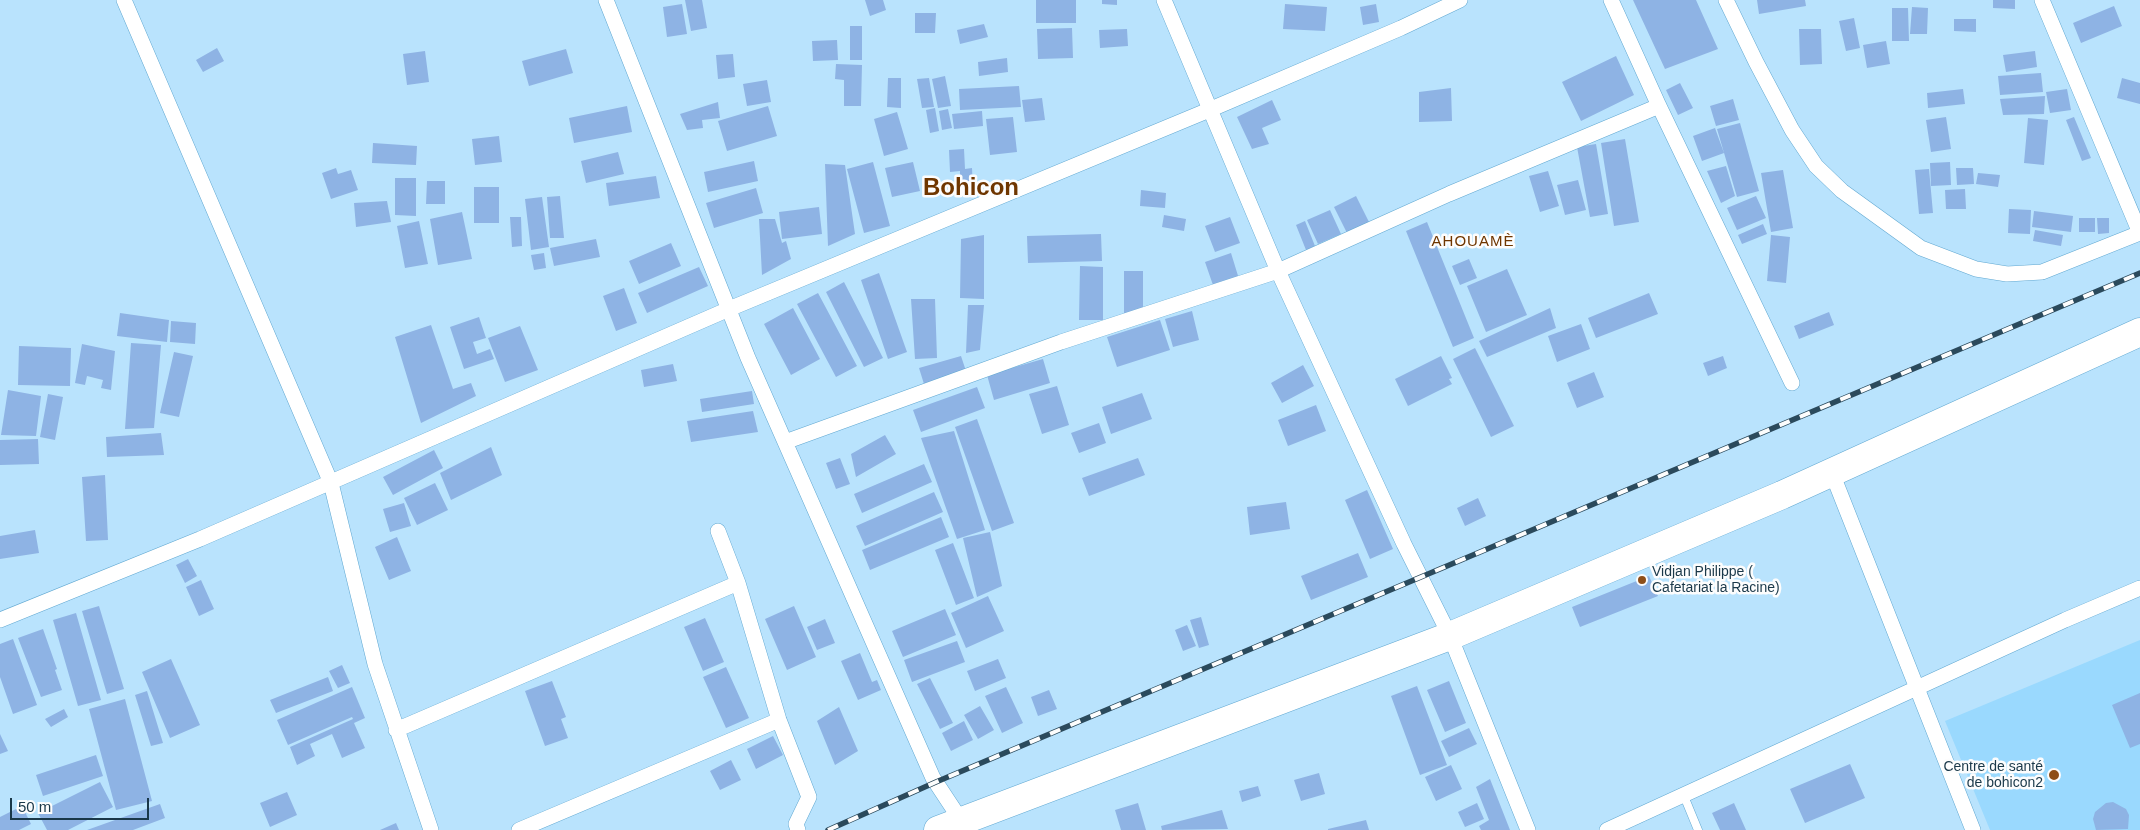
<!DOCTYPE html>
<html>
<head>
<meta charset="utf-8">
<style>
  body { margin:0 }
  #map { position:relative; width:2140px; height:830px; overflow:hidden; background:#b9e3fd; font-family:Helvetica,sans-serif }
  canvas { display:block }
  .scale { position:absolute; left:10px; top:798px; width:139px; height:22px; box-sizing:border-box; border:2px solid #1a3849; border-top:0; padding-left:6px; font-size:15px; line-height:18px; white-space:nowrap; color:#1a3849; -webkit-text-stroke:4px #fdfdfd; paint-order:stroke }
</style>
</head>
<body>
<div id="map">
<canvas width="2140" height="830"></canvas>
<div class="scale">50 m</div>
</div>
<script>
const context = document.querySelector('canvas').getContext('2d');
context.lineJoin = 'round';
function paint(path, color) {
  context.fillStyle = color;
  context.fill(path, 'evenodd');
}
function strokePath(path, color, width, dash) {
  context.strokeStyle = color;
  context.lineWidth = width;
  context.lineCap = dash ? 'butt' : 'round';
  context.setLineDash(dash || []);
  context.stroke(path);
}
function write(font, color, halo, rows, align = 'center') {
  context.font = font + ' Helvetica,sans-serif';
  context.lineWidth = 5;
  context.setLineDash([]);
  context.textBaseline = 'middle';
  context.strokeStyle = halo;
  context.fillStyle = color;
  for (const [text, x, y, turn = 0] of rows) {
    context.save();
    context.translate(x, y);
    context.rotate((+turn || 0) * Math.PI / 180);
    context.textAlign = isNaN(turn) ? turn : align;
    if (halo) context.strokeText(text, 0, 0);
    context.fillText(text, 0, 0);
    context.restore();
  }
}
paint(new Path2D(`
  M2140,640V830H1990L1945,721Z`), '#9ad9fe');
paint(new Path2D(`
  M685,0H702L707,28L691,31Z
  M865,0H883L886,10L870,16Z
  M1036,0H1076V23H1036Z
  M1102,0H1117V5L1102,4Z
  M1633,0H1696L1718,49L1665,69Z
  M1757,0H1805L1806,6L1759,14Z
  M1993,0H2015V9L1993,8Z
  M682,4L687,34L667,37L663,7Z
  M1285,4L1327,7L1325,31L1283,29Z
  M1376,4L1379,22L1363,25L1360,7Z
  M2114,6L2122,26L2081,43L2073,23Z
  M1912,7L1928,8L1927,34H1910Z
  M1892,8H1908L1909,41H1892Z
  M915,13H936L935,33H915Z
  M1854,18L1860,48L1846,51L1839,21Z
  M1954,19H1976V32L1954,31Z
  M984,24L988,37L960,44L957,30Z
  M850,26H862V60H850Z
  M1072,28L1073,58L1038,59L1037,29Z
  M1127,29L1128,46L1100,48L1099,30Z
  M1799,29H1821L1822,64L1800,65Z
  M837,40L838,60L813,61L812,41Z
  M1886,41L1890,64L1867,68L1863,45Z
  M217,48L224,61L203,72L196,60Z
  M566,49L573,73L529,86L522,61Z
  M425,51L429,82L407,85L403,54Z
  M2035,51L2037,67L2006,72L2003,55Z
  M733,54L735,77L718,79L716,55Z
  M1616,56L1634,95L1581,121L1562,82Z
  M1007,58L1008,72L979,76L978,62Z
  M836,64L862,65L861,106H844V80L835,79Z
  M2041,73L2043,92L2000,95L1998,76Z
  M945,76L951,106L938,108L932,79Z
  M888,78H901V108L887,107Z
  M929,78L934,107L922,108L917,79Z
  M2122,78L2140,83V104L2117,98Z
  M767,80L771,102L747,106L743,84Z
  M1680,83L1693,108L1678,115L1666,90Z
  M1019,86L1021,107L960,110L959,89Z
  M1451,88L1452,121L1419,122V92Z
  M1963,89L1965,104L1928,108L1927,93Z
  M2067,89L2071,110L2050,113L2046,92Z
  M2045,96L2044,114L2003,115L2000,99Z
  M1042,98L1045,120L1025,122L1022,100Z
  M1733,99L1739,120L1716,126L1710,106Z
  M1272,100L1281,120L1262,128L1269,144L1252,149L1237,117Z
  M718,102L720,118L702,120L703,128L687,130L680,114Z
  M627,106L632,132L574,143L569,118Z
  M768,106L777,136L727,151L718,121Z
  M935,108L939,131L930,133L926,110Z
  M948,109L952,128L942,130L939,111Z
  M982,111L983,126L954,129L952,114Z
  M897,112L908,149L884,156L874,119Z
  M1013,117L1017,152L990,155L986,119Z
  M1946,117L1951,149L1931,152L1926,120Z
  M2074,117L2091,158L2082,161L2066,120Z
  M2028,118L2048,120L2044,165L2024,163Z
  M1740,123L1759,191L1737,197L1717,129Z
  M1715,128L1724,153L1702,161L1693,136Z
  M499,136L502,162L475,165L472,139Z
  M1625,139L1639,222L1614,226L1601,143Z
  M373,143L417,146L416,165L372,163Z
  M1596,144L1608,214L1590,217L1577,147Z
  M964,149L965,169L972,168L973,190L960,192V171L950,172L949,150Z
  M618,152L624,174L586,183L581,161Z
  M754,161L758,181L708,192L704,172Z
  M873,162L890,226L864,233L847,169Z
  M913,162L920,191L892,197L885,168Z
  M1950,162L1951,185L1931,186L1930,163Z
  M825,164L845,165L855,234L828,246Z
  M1726,166L1735,196L1721,203L1707,171Z
  M336,168L338,174L351,170L358,190L331,199L322,173Z
  M1956,168H1973L1974,184L1957,185Z
  M1929,169L1933,213L1919,214L1915,170Z
  M1783,170L1793,228L1771,232L1761,173Z
  M1548,171L1559,206L1540,212L1529,176Z
  M1978,173L2000,175L1998,187L1976,184Z
  M656,176L660,198L609,206L606,183Z
  M395,178H416V216L395,215Z
  M1578,180L1586,210L1565,215L1557,185Z
  M427,181H445V204H426Z
  M474,187H499V223H474Z
  M756,188L763,213L714,228L706,203Z
  M1965,189L1966,209H1946L1945,190Z
  M1141,190L1166,193L1165,208L1140,206Z
  M560,196L564,238H550L547,197Z
  M1356,196L1369,222L1347,233L1334,207Z
  M1756,196L1766,218L1737,230L1727,208Z
  M542,197L549,247L531,250L525,199Z
  M387,201L391,222L356,227L354,203Z
  M819,207L822,234L782,239L779,212Z
  M2009,209L2031,210L2030,234L2008,233Z
  M1330,210L1341,234L1318,244L1307,220Z
  M2034,211L2073,216L2071,232L2032,227Z
  M462,212L472,259L438,265L430,219Z
  M1164,215L1186,219L1184,231L1162,227Z
  M510,217H521L522,246L512,247Z
  M1230,217L1240,243L1215,252L1205,226Z
  M2079,218H2095V232H2079Z
  M2097,218H2109V233L2098,234Z
  M759,219H775L782,243L786,241L791,259L762,275Z
  M419,221L428,264L405,268L397,226Z
  M1305,221L1315,246L1306,250L1296,225Z
  M1427,222L1474,338L1453,347L1406,231Z
  M1763,224L1767,234L1742,244L1738,235Z
  M2035,230L2063,235L2061,246L2033,241Z
  M1101,234L1102,261L1028,263L1027,236Z
  M984,235V299L960,298L961,239Z
  M1771,235L1790,237L1786,283L1767,281Z
  M596,239L600,257L554,266L550,248Z
  M671,243L681,266L639,284L629,261Z
  M544,253L546,268L534,270L531,255Z
  M1231,253L1239,279L1214,288L1205,262Z
  M1469,259L1477,278L1460,285L1452,266Z
  M1080,266L1103,267V320H1079Z
  M699,267L708,286L647,313L638,293Z
  M1507,269L1527,315L1486,332L1467,286Z
  M1124,271H1143V311L1124,317Z
  M879,273L907,352L888,359L861,280Z
  M844,282L883,358L864,367L826,292Z
  M624,288L637,323L616,331L603,296Z
  M818,293L857,366L836,377L797,304Z
  M1649,293L1658,314L1596,338L1588,318Z
  M911,299H935L937,358L915,359Z
  M968,305H984L980,350L966,353Z
  M793,308L820,359L791,375L764,324Z
  M1550,308L1556,328L1487,357L1479,341Z
  M1192,311L1199,340L1173,347L1165,319Z
  M1829,312L1834,325L1799,339L1794,326Z
  M120,313L169,320L167,342L117,336Z
  M479,317L486,338L473,342L477,354L490,349L494,359L464,369L450,327Z
  M1160,320L1170,350L1117,367L1107,337Z
  M171,321L196,323L195,344L170,342Z
  M1581,324L1590,349L1557,362L1548,336Z
  M431,325L453,389L471,383L476,396L421,423L395,337Z
  M520,326L538,370L505,382L488,338Z
  M131,343L161,345L154,428L125,429Z
  M82,344L115,351L111,390L101,388L103,380L87,376L85,385L75,383Z
  M19,346L71,348L70,386L18,385Z
  M1475,348L1514,426L1491,437L1453,359Z
  M174,352L193,356L179,417L160,413Z
  M961,356L966,371L924,384L919,368Z
  M1441,356L1452,378L1449,379L1452,384L1408,406L1395,379Z
  M1723,356L1727,368L1708,376L1703,363Z
  M1043,359L1050,383L994,400L987,375Z
  M673,364L677,381L644,387L641,370Z
  M1303,365L1314,386L1282,403L1271,383Z
  M1594,372L1604,397L1577,408L1567,383Z
  M1057,386L1069,425L1042,434L1029,394Z
  M977,387L985,408L921,432L913,410Z
  M8,390L41,396L36,436L1,435Z
  M752,391L754,404L702,412L700,399Z
  M1142,393L1152,419L1111,434L1102,407Z
  M48,394L63,397L55,440L40,437Z
  M1316,405L1326,431L1288,446L1278,420Z
  M753,411L758,432L691,442L687,421Z
  M977,419L1014,523L992,531L955,427Z
  M1099,423L1106,443L1079,453L1071,433Z
  M954,431L985,530L957,539L921,438Z
  M161,433L164,455L107,457L106,437Z
  M885,435L896,454L856,477L851,454Z
  M38,439L39,464L0,465V440Z
  M491,447L502,475L451,500L440,473Z
  M434,450L443,468L393,495L383,477Z
  M840,458L850,484L836,489L826,463Z
  M1138,458L1145,475L1089,496L1082,478Z
  M924,464L932,482L862,513L854,494Z
  M105,475L108,540L86,541L82,477Z
  M435,483L448,510L417,525L404,498Z
  M1367,490L1393,549L1370,559L1345,500Z
  M934,492L943,512L865,546L856,526Z
  M1478,498L1486,516L1465,526L1457,508Z
  M1286,502L1290,529L1250,535L1247,507Z
  M404,503L411,526L390,532L383,509Z
  M941,517L949,537L870,570L862,550Z
  M35,530L39,553L0,559V536Z
  M990,532L1002,586L977,597L963,538Z
  M397,537L411,571L389,580L375,547Z
  M953,543L974,598L956,605L935,550Z
  M1358,553L1368,577L1311,600L1301,576Z
  M188,559L197,576L185,583L176,565Z
  M1649,576L1658,596L1580,627L1572,607Z
  M201,580L214,609L199,616L186,587Z
  M988,596L1004,631L966,648L951,613Z
  M99,606L124,689L107,694L82,611Z
  M794,606L816,657L787,670L765,619Z
  M945,609L956,635L903,657L892,631Z
  M76,613L101,700L78,706L53,620Z
  M1201,617L1209,645L1199,648L1190,620Z
  M705,618L724,662L703,671L684,627Z
  M825,619L835,643L817,650L807,627Z
  M1187,625L1196,646L1183,651L1175,630Z
  M43,629L57,669L55,670L62,690L41,697L18,638Z
  M13,639L37,705L13,714L0,677V644Z
  M957,641L965,662L912,682L904,660Z
  M860,653L872,682L877,680L881,690L858,700L841,661Z
  M171,659L200,725L170,738L142,672Z
  M998,659L1006,678L975,691L967,671Z
  M342,665L350,683L338,688L329,671Z
  M726,667L749,718L726,728L703,677Z
  M328,677L333,691L276,713L270,700Z
  M930,678L953,723L940,729L917,684Z
  M552,681L566,717L561,719L568,738L545,746L525,691Z
  M1449,681L1466,723L1445,732L1427,690Z
  M1417,686L1447,765L1420,775L1391,696Z
  M352,687L365,718L354,723L365,748L342,758L332,734L310,744L315,756L297,765L290,747L353,719L352,717L288,745L277,720Z
  M1006,687L1023,723L1002,733L985,696Z
  M1049,690L1057,709L1038,716L1031,697Z
  M147,691L163,743L151,746L135,695Z
  M2140,693V744L2130,748L2112,705Z
  M125,699L152,801L116,810L89,709Z
  M980,706L994,730L978,739L964,715Z
  M839,707L858,751L835,765L817,721Z
  M64,709L68,717L51,727L45,719Z
  M964,721L973,740L951,751L942,733Z
  M1469,728L1477,744L1449,757L1441,741Z
  M0,734L8,751L0,754Z
  M773,736L783,755L756,769L747,749Z
  M96,755L103,776L43,796L36,775Z
  M731,760L741,780L720,790L710,771Z
  M1850,764L1865,798L1805,823L1790,789Z
  M1451,765L1462,789L1436,801L1425,777Z
  M1319,773L1325,794L1301,801L1294,780Z
  M1490,779L1510,830H1481L1479,826L1489,820L1476,787Z
  M100,782L113,807L68,830H47L38,813Z
  M1258,786L1261,796L1242,802L1239,791Z
  M287,792L297,815L270,827L260,803Z
  M2113,802L2126,809L2129,815L2128,829L2096,830L2093,819L2095,812L2106,803Z
  M1138,803L1146,830H1121L1115,810Z
  M1477,803L1484,819L1465,827L1458,812Z
  M1734,803L1746,830H1720L1712,813Z
  M160,804L165,818L133,830H87Z
  M22,806L31,824L19,830H0V817Z
  M1222,810L1228,829L1162,830L1161,826Z
  M1366,820L1369,830H1328V829Z
  M396,823L399,830H380Z`), '#8eb3e4');
const lane = new Path2D(`
  M1684,796L1698,830`);
const street = new Path2D(`
  M124,0L331,483L375,664L431,830
  M606,0L748,358L933,778L964,825
  M1164,0L1278,271L1404,544L1450,636L1528,830
  M1611,0L1659,106L1792,383
  M1726,0L1756,62L1792,130L1816,166L1842,191L1921,248L1976,269L2007,274L2042,272L2140,233L2042,0
  M785,442L1061,342L1278,271L1449,194L1659,106
  M1832,473L1973,830
  M718,531L738,583L779,720L809,797L796,824L798,830
  M0,620L200,539L729,309L1209,110L1401,28L1460,0
  M396,730L738,583
  M519,830L779,720
  M1607,830L2065,620L2140,588`);
const highway = new Path2D(`
  M938,830L1450,636L1782,495L2140,332`);
strokePath(lane, '#61a8d1', 9);
strokePath(street, '#61a8d1', 16);
strokePath(highway, '#61a8d1', 29);
strokePath(lane, '#fff', 8);
strokePath(street, '#fff', 15);
strokePath(highway, '#fff', 28);
const rail = new Path2D(`
  M828,830L936,782L2140,273`);
strokePath(rail, '#2b4a5c', 5.5);
strokePath(rail, '#fdfdfd', 4, [11]);
for (const [x, y, r, color] of [
  [1642,580,5,"#8e4e18"],
  [2054,775,6,"#8e4e18"]
]) {
  const dot = new Path2D();
  dot.arc(x, y, r, 0, 2 * Math.PI);
  context.fillStyle = color;
  context.fill(dot);
  strokePath(dot, '#fdfdfd', 2);
}
write('14px', '#1a3849', '#fdfdfd', [
  ["Vidjan Philippe (",1652,572],
  ["Cafetariat la Racine)",1652,588],
  ["Centre de santé",2043,767,"right"],
  ["de bohicon2",2043,783,"right"]
], 'left');
context.letterSpacing = '1px';
write('15px', '#6f3600', '#fdfdfd', [
  ["AHOUAMÈ",1473,242]
]);
context.letterSpacing = '0px';
write('bold 24px', '#6f3600', '#fdfdfd', [
  ["Bohicon",971,188]
]);
</script>
</body>
</html>
